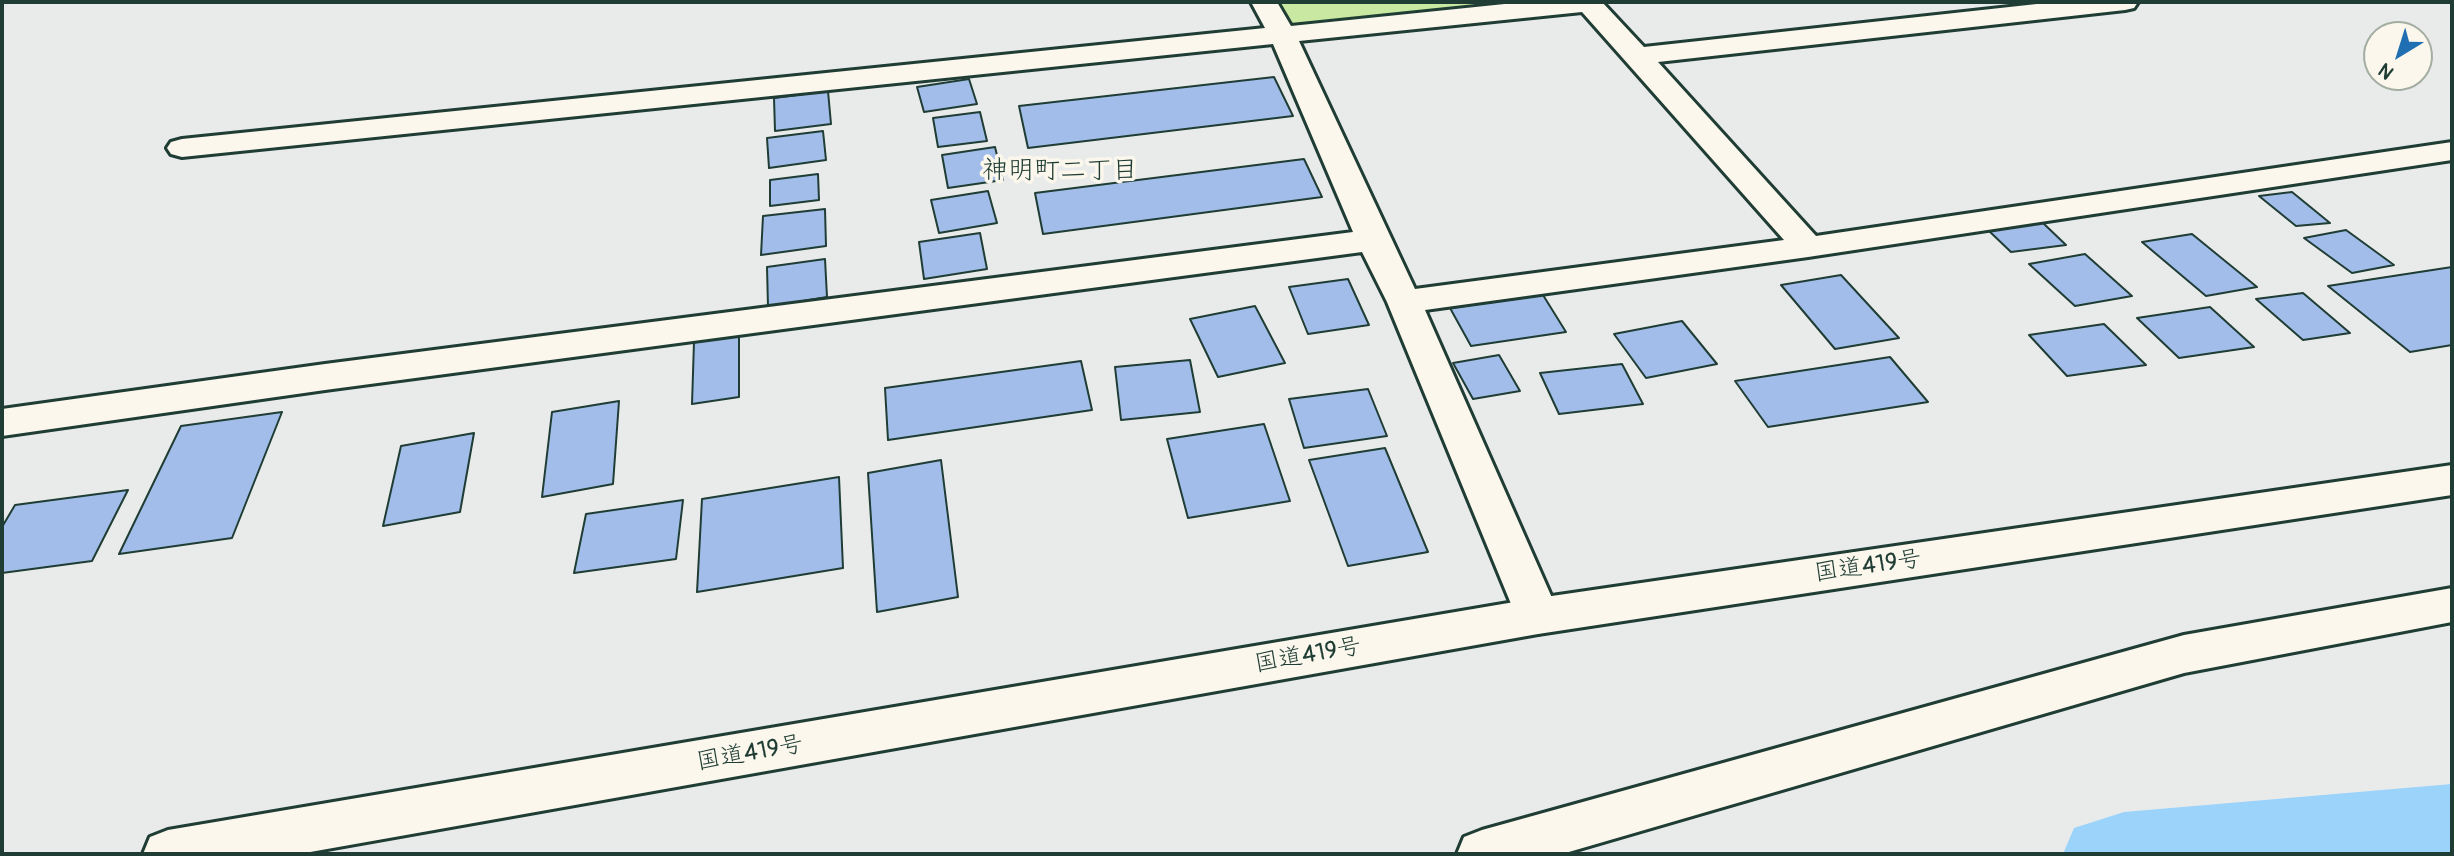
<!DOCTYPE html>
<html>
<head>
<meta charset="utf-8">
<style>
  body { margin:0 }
  #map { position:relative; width:2454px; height:856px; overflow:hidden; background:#e9ebeb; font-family:Pangolin,sans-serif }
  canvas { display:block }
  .frame { position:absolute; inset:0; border:4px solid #1f3d34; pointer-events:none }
  .north { position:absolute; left:2363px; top:21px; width:70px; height:70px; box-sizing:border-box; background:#fbf7ec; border:2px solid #a3ada2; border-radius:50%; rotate:218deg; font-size:19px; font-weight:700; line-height:28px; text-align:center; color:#1f3d34 }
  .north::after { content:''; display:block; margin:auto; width:24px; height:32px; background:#1f6fb2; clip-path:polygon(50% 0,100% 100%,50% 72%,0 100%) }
</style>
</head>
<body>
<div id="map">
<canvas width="2454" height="856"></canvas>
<div class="frame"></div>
<div class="north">N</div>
</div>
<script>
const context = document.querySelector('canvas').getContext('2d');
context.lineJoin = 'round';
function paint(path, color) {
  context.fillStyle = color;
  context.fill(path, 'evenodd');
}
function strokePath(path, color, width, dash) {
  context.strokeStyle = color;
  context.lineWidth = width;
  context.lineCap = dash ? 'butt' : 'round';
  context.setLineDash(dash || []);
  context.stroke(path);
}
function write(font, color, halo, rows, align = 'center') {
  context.font = font + ' Pangolin,"Klee One",sans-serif';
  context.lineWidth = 7;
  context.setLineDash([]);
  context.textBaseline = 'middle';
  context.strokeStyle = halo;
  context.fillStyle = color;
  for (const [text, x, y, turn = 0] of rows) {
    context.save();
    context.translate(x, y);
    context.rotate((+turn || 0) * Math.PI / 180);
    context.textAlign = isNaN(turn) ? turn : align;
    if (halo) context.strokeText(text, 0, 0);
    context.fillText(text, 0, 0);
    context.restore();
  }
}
paint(new Path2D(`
  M1278,2H1508L1295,29Z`), '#c9e9a2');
paint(new Path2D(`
  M2452,784V854H2063L2074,828L2124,812Z`), '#9bd3fa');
const building = new Path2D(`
  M1274,77L1293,116L1028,148L1019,106Z
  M969,79L977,104L924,112L917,87Z
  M828,91L831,124L775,131L774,98Z
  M980,112L987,141L938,147L933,118Z
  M823,131L826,160L769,168L767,138Z
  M995,147L1003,180L948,188L942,155Z
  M1304,159L1322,197L1043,234L1035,193Z
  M818,174L819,200L770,206V180Z
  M988,191L997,223L939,233L931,200Z
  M2292,192L2330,223L2296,226L2259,196Z
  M825,209L826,246L761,255L763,216Z
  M2042,222L2066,245L2011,252L1988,230Z
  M2346,230L2394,265L2352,273L2304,238Z
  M980,233L987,269L924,279L919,242Z
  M2192,234L2257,287L2206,296L2142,242Z
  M2085,254L2132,296L2075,306L2029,264Z
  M825,259L827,297L768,307L767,267Z
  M2452,267V345L2410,352L2328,286Z
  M1841,275L1899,338L1835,349L1781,285Z
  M1348,279L1369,325L1308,334L1289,287Z
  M2303,293L2350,333L2303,340L2256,299Z
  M1543,295L1566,332L1471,346L1450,308Z
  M1255,306L1285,363L1218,377L1190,319Z
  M2210,307L2254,347L2179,358L2137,318Z
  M1682,321L1717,364L1646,378L1614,334Z
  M2104,324L2146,365L2067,376L2029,335Z
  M739,335V397L692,404L694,342Z
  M1499,355L1520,391L1473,399L1453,363Z
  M1890,357L1928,402L1768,427L1735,381Z
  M1190,360L1200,412L1121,420L1115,367Z
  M1081,361L1092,410L888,440L885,388Z
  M1622,364L1643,404L1559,414L1540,373Z
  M1368,389L1387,436L1304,448L1289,399Z
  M619,401L613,484L542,497L552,412Z
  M282,412L232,538L119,554L181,426Z
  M1264,424L1290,501L1188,518L1167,439Z
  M474,433L460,512L383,526L401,446Z
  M1385,448L1428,552L1348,566L1309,460Z
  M941,460L958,597L877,612L868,473Z
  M839,477L843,568L697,592L702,499Z
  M128,490L92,561L2,573V527L15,505Z
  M683,500L676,559L574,573L586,514Z`);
paint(building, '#a2bde9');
strokePath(building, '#1f3d34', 2);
const minor = new Path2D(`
  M1251,2H1277L1291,26L1524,2H1602L1644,47L2055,2H2138L2134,8L2125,10L1658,62L1816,236L2452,142V160L1808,257L1425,310L1560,616L1554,628L1538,634L1522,628L1516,616L1387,302L1362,252L325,390L2,436V409L325,364L1353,232L1273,44L182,157L171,154L167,148L171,142L182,139L1265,28ZM1582,12L1784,240L1415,289L1299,41Z`);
const highway = new Path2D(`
  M2452,465V495L1538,634L299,854H143L150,837L168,830L1538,598Z
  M2452,588V622L2184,673L1562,854H1457L1464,837L1482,830L2184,635Z`);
strokePath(minor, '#1f3d34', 6);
strokePath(highway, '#1f3d34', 6);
paint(minor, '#fbf7ec');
paint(highway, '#fbf7ec');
write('24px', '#1f3d34', '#fbf7ec', [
  ["国道419号",1868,567,-8],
  ["国道419号",1308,656,-10],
  ["国道419号",750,754,-10]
]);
write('26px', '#1f3d34', '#fbf7ec', [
  ["神明町二丁目",1060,171]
]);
</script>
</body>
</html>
